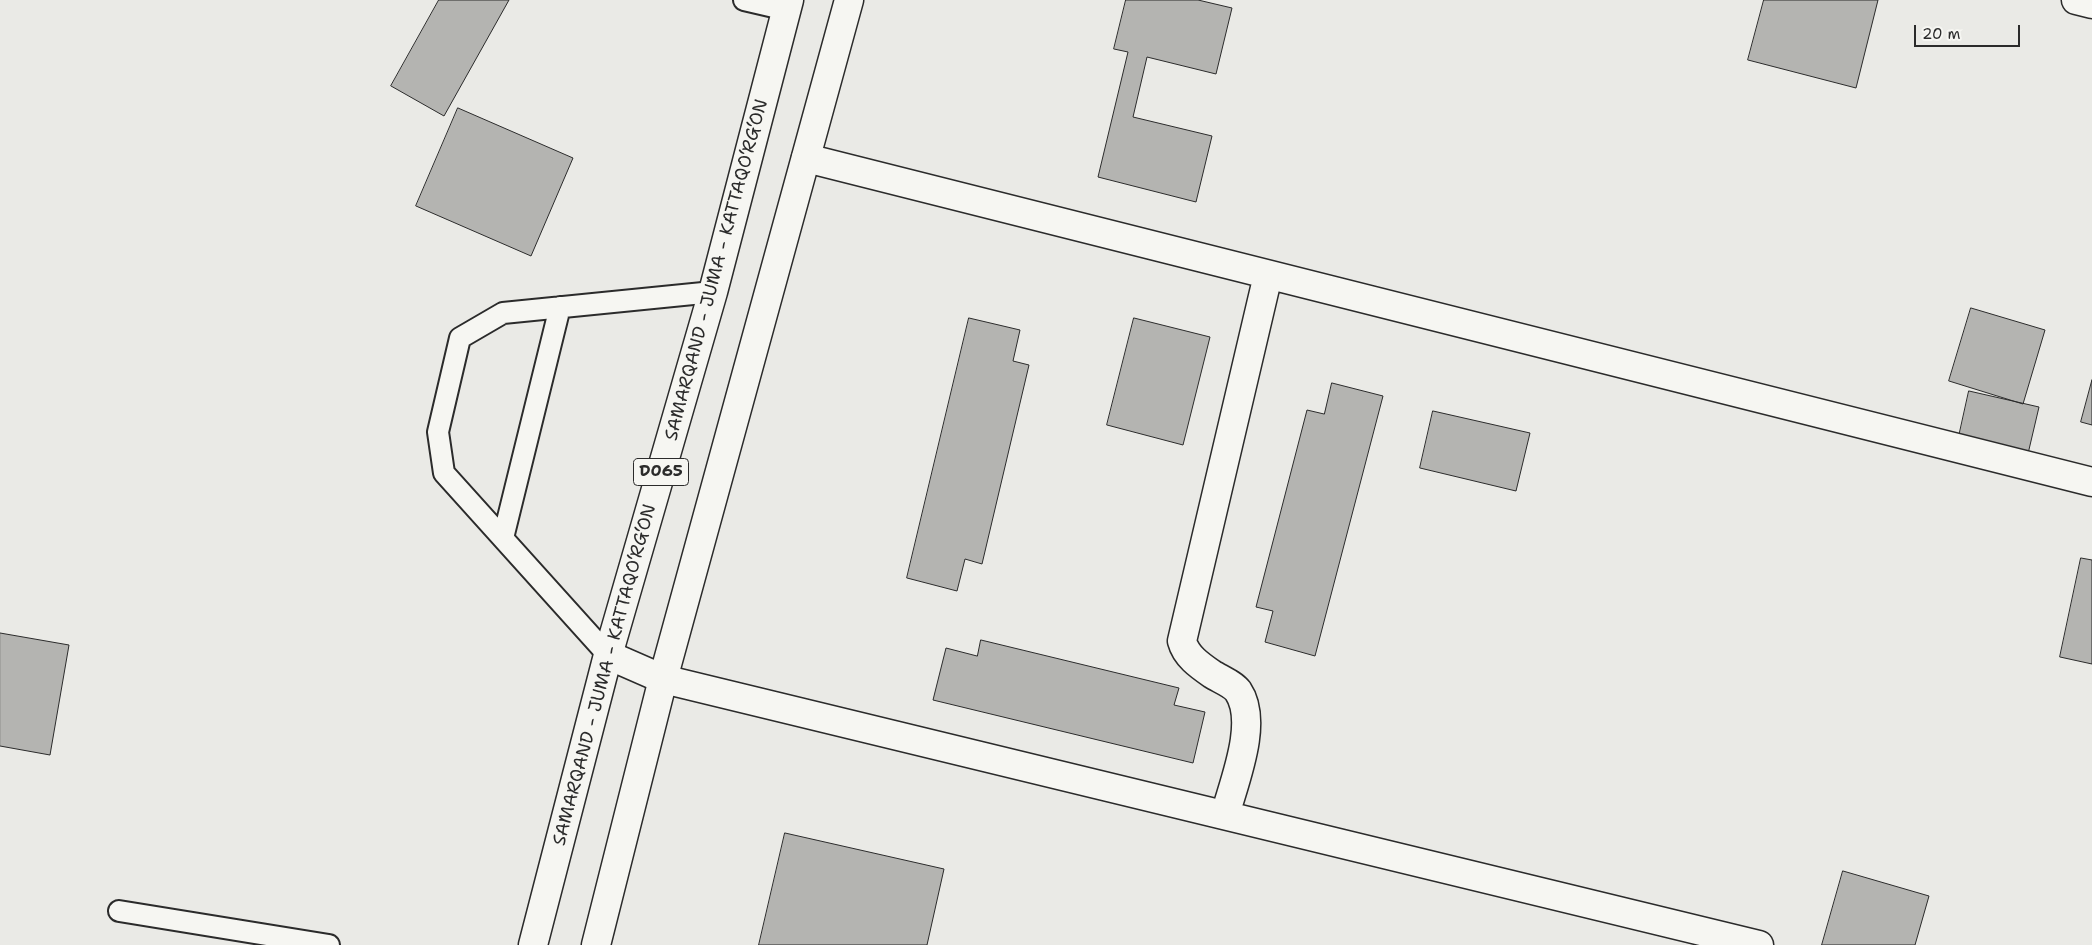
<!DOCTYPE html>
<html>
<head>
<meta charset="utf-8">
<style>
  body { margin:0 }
  #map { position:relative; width:2092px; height:945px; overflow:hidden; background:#eaeae6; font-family:"Shantell Sans",sans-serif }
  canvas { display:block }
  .scale { position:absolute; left:1914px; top:25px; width:106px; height:22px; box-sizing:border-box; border:2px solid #2b2b2b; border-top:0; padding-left:6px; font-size:15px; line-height:18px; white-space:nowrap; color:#2b2b2b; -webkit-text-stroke:4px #f6f6f2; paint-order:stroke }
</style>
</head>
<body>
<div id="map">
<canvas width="2092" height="945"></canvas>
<div class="scale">20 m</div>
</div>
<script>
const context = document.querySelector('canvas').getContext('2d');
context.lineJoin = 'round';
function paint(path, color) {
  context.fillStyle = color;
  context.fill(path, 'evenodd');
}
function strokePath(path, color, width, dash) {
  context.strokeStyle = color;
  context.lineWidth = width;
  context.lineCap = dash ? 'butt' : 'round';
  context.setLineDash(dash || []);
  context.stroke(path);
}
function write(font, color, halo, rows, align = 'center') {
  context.font = font + ' "Shantell Sans",sans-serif';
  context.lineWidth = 4;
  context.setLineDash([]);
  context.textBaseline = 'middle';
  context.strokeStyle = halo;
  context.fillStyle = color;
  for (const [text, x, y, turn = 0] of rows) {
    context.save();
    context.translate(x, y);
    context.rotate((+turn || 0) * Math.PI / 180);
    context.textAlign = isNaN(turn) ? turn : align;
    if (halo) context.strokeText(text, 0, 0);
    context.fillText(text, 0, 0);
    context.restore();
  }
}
const building = new Path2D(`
  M439,0H509L444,116L391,86Z
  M1126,0H1198L1232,8L1216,74L1147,57L1133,117L1212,136L1196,202L1098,177L1128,52L1114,49Z
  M1764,0H1878L1856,88L1748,60Z
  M458,108L573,158L531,256L416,206Z
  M1971,308L2045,330L2023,404L1949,381Z
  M969,318L1020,330L1013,361L1029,365L982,564L965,559L957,591L907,578Z
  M1134,318L1210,337L1183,445L1107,425Z
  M2092,380V425L2081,422Z
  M1332,383L1383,396L1315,656L1265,642L1273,611L1256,607L1307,410L1324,414Z
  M1969,391L2039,407L2023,475L1954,459Z
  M1433,411L1530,433L1516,491L1420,468Z
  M2081,558L2092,560V664L2060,657Z
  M0,633L69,645L50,755L0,746Z
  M981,640L1179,688L1174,705L1205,712L1193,763L933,700L946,648L977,656Z
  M785,833L944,869L927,945H759Z
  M1843,871L1929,896L1915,945H1822Z`);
paint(building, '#b4b4b1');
strokePath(building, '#2b2b2b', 1);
const service = new Path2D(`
  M744,0L787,10
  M503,538L560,307
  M608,655L444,473L438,432L460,338L503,313L713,292
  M119,911L329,945`);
const minor = new Path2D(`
  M2076,0L2092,4
  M806,158L2092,482
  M608,655L663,679L1759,945
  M1225,815C1234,782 1259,722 1238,691C1233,684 1220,679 1212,674C1199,665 1186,656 1182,641L1268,275`);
const primary = new Path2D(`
  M533,945L608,655L713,292L789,0
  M596,945L663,679L849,0`);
strokePath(service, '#2b2b2b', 24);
strokePath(minor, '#2b2b2b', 31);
strokePath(primary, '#2b2b2b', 31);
strokePath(service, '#f6f6f2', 20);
strokePath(minor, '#f6f6f2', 28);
strokePath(primary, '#f6f6f2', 28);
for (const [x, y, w] of [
  [661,472,55]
]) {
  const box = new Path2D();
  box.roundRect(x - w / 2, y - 13.5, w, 27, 4);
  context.fillStyle = '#f6f6f2';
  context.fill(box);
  strokePath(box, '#2b2b2b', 1);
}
write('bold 16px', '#2b2b2b', null, [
  ["D065",661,472]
]);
write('18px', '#2b2b2b', '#f6f6f2', [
  ["SAMARQAND - JUMA - KATTAQO‘RG‘ON",717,270,-75],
  ["SAMARQAND - JUMA - KATTAQO‘RG‘ON",605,675,-75]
]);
</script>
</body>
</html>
